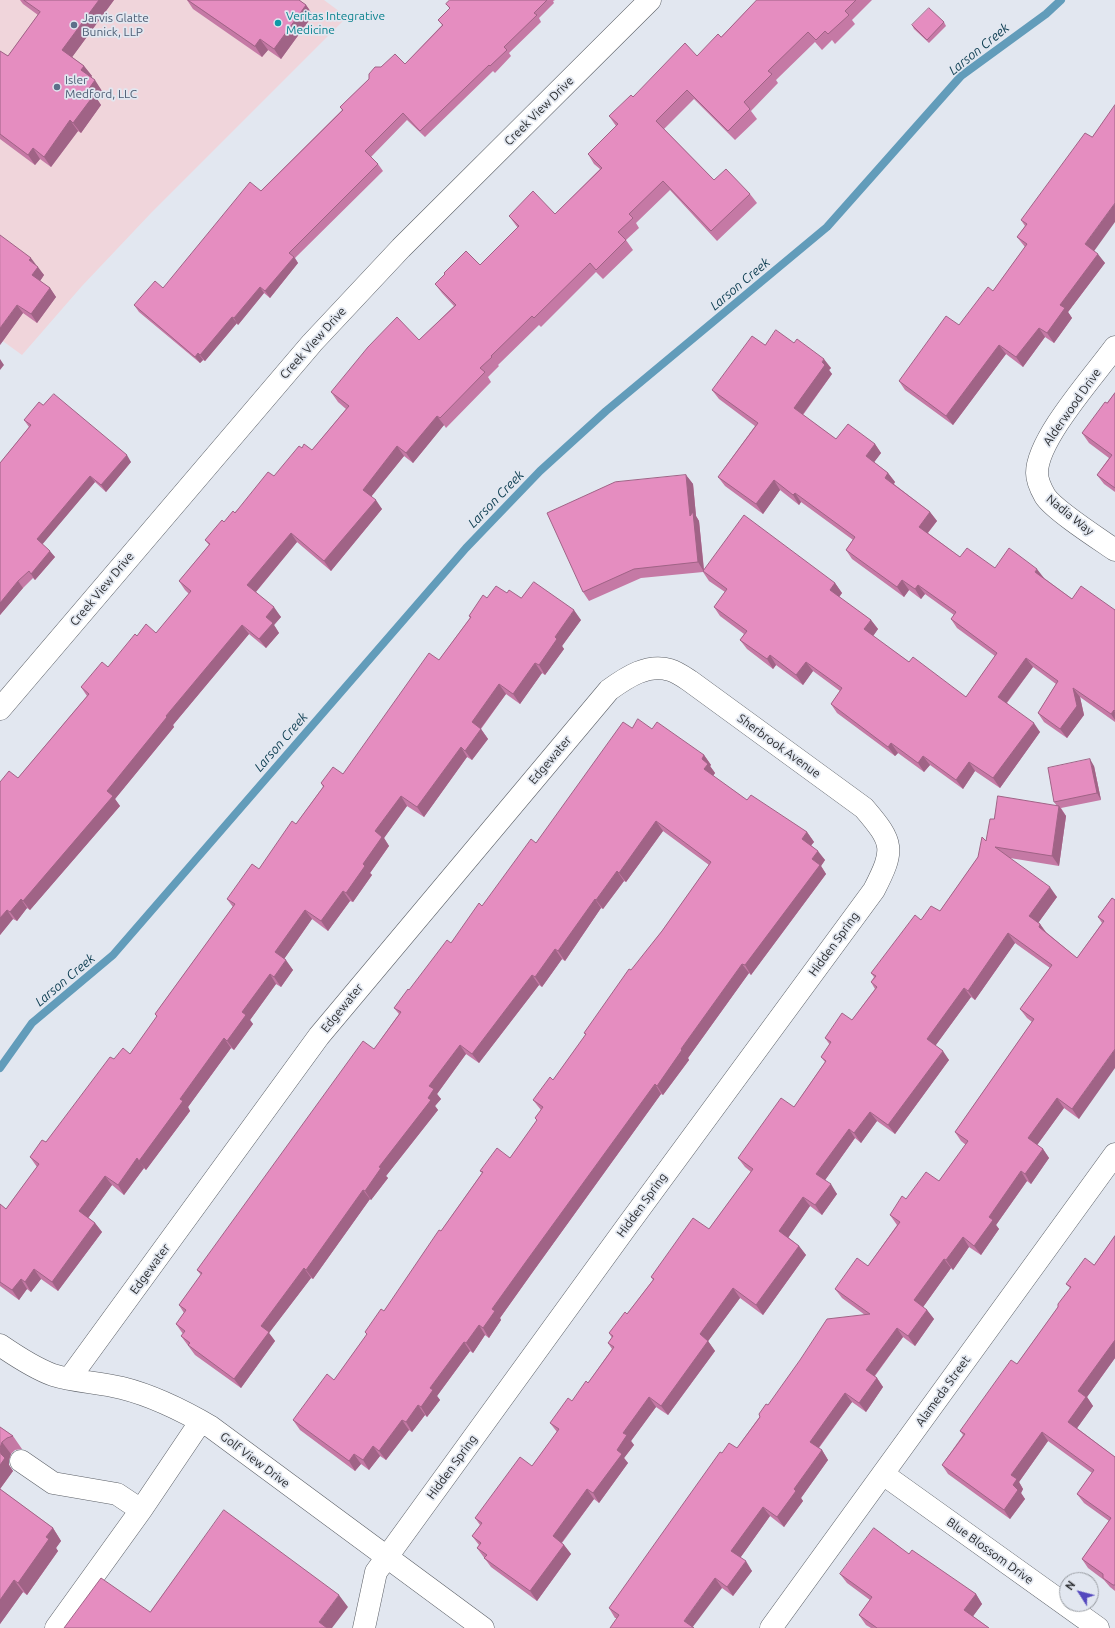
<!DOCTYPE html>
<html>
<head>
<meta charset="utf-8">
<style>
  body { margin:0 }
  #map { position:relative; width:1115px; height:1628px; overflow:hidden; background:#e2e7f0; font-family:Ubuntu,sans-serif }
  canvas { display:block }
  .north { position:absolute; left:1059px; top:1572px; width:40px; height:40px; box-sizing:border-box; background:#e2e7f0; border:1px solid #999da3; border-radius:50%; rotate:306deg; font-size:11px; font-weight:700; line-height:16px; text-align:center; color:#2b2d30 }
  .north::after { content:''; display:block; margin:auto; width:14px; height:18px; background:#5347be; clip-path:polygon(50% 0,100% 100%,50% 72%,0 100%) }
</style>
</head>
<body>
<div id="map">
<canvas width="1115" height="1628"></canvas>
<div class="north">N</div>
</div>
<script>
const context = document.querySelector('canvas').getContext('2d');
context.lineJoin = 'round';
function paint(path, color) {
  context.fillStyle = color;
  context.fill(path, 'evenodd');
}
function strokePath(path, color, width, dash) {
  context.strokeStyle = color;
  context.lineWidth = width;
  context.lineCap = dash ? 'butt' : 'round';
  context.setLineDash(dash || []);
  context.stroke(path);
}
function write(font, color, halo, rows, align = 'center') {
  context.font = font + ' Ubuntu,sans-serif';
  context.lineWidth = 3.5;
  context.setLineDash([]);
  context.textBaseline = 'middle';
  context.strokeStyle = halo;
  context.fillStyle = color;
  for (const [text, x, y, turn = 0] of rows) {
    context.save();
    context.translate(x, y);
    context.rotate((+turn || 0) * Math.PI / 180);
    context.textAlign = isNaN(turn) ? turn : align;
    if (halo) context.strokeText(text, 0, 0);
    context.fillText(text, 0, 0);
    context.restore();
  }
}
paint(new Path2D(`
  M0,0H324L347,17L151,213L82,286L22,355L0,339Z`), '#f0d5db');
strokePath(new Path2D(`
  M0,1068L32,1023L113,955L466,548L540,471L606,411L827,227L961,76L1046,14L1061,0`), '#629cba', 8);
const minor = new Path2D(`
  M1115,347C1094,376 1037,439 1037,473C1037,481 1041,489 1045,496C1054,510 1099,539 1115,550
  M0,709L312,343L401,248L650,0
  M0,1345C16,1356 34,1368 53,1375C75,1382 99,1382 122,1388C154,1396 182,1410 211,1427L483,1628
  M69,1379L319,1036L609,690C627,677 648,663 670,670C677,672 684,677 690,681L864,808C894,843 895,849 874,890L627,1226L376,1572L364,1628
  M21,1461L53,1483L117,1494L141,1510
  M883,1474L1098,1628
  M56,1628L141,1510L201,1421
  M771,1628L1115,1154`);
strokePath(minor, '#5b5f66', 23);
strokePath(minor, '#fff', 22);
paint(new Path2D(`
  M20,0H114L72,57L84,66L92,76L91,77L102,91L97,99L101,105L81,133L78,131L51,167L40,159L35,165L0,139V51L8,56L38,15L23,4Z
  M187,0H299L306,5L313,15L281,59L268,50L262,57L193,9Z
  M450,0H555L553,1L554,3L539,18L541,22L509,53L511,56L495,73L493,71L425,137L407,120L371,157L378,164L383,171L295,258L298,263L270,298L264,293L238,325L237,323L205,361L203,360L200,363L139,312L134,305L163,288L342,110L340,107L381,67L405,64L442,25L438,20L450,9L446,4Z
  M757,0H872L852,20L855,24L835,44L832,40L822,50L815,42L776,80L778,83L751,111L757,119L735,140L694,99L664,129L714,180L750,194L757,203L717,241L670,190L636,223L639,228L626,240L633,250L603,279L596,272L541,327L539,325L498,365L499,366L488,377L491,382L446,428L444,425L413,463L404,456L371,497L382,509L331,571L297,542L256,592L281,617L274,625L279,633L266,648L249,634L173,725L174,727L115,799L120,806L30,910L27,908L17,921L13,919L0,935V782L18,778L87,696L81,687L108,667L137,636L156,633L189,594L185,590L179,581L209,545L205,540L274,476L302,448L312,450L346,409L338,402L331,392L419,340L454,306L442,293L435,284L480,265L518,228L509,216L555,214L600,169L594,164L588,154L616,126L609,116L633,97L697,56L721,37Z
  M944,22L946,26L929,43L914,29L912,25Z
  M1021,220L1094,251L1105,263L1068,312L1072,318L1054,343L1045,337L1023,367L1006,354L953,425L905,390L899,381L959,325L993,291L1025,247L1017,237L1025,226Z
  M35,265L44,275L40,281L50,288L56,297L37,323L23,313L0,345Z
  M794,343L831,368L829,370L832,374L803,415L836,439L875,444L881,453L874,462L888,473L895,482L894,484L930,512L937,521L928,533L960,557L995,568L1044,578L1072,599L1115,610V722L1080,697L1084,715L1067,738L1044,722L1038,713L1056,684L1033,667L1007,703L1040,732L1000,788L975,771L963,789L930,765L924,772L898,753L895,756L837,713L831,704L840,691L813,671L803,685L776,665L773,669L747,649L740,640L744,634L720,616L714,607L725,592L709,581L703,572L641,578L589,601L583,592L686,475L693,484L696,516L699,521L704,569L835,583L842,593L839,597L871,620L878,629L873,636L909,662L966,697L995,656L957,628L951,619L954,615L925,594L921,599L909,590L904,597L852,559L846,550L853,540L801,502L799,505L780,490L763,514L725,486L718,477L755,426L719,399L712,390L765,345Z
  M1115,393V492L1104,484L1097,475L1109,458L1089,443L1082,433Z
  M43,405L131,462L106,492L95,482L66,516L42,544L55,557L35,580L33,578L23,588L0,615V463L29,427L24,420Z
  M507,593L581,620L562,646L564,649L545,675L542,673L520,704L506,694L481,729L488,739L472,760L467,757L424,817L407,806L384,838L389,846L370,873L372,875L353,902L350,901L328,931L312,919L284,959L293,970L281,987L276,984L250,1020L253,1024L234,1050L231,1048L188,1107L190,1111L146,1170L144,1168L124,1195L112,1185L88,1218L95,1223L102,1232L58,1291L41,1279L31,1292L27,1289L19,1300L0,1286V1204L6,1209L37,1167L30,1157L46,1142L114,1059L130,1054L157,1017L155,1014L233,907L227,899L259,869L296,824L323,787L321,783L343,774L439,660L470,618L469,616L487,598Z
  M632,728L652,729L704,755L711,765L710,766L715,773L713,776L747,800L807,832L814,842L811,845L825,860L821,866L826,874L751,975L749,973L688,1058L689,1060L663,1095L661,1094L532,1273L500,1318L501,1320L489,1338L485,1335L473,1353L470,1351L437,1396L440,1400L427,1417L425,1415L412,1432L409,1430L386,1460L380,1456L369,1470L361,1464L355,1471L300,1430L293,1420L334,1380L367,1335L365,1332L384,1311L441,1231L482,1173L480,1171L510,1158L537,1121L535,1118L541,1110L533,1100L553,1080L586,1035L584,1033L662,931L709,865L663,831L626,882L624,881L603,909L601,908L565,961L562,959L542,987L539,985L479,1063L466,1054L437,1094L441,1099L435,1106L438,1110L386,1176L388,1178L371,1200L370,1199L313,1279L311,1278L269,1333L275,1341L241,1388L195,1355L181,1336L183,1334L176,1324L184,1313L179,1305L201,1275L197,1270L374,1049L399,1014L394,1008L451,943L536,843Z
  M1094,766L1101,800L1061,808L1066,816L1059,866L1010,858L1057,897L1038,923L1040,924L1046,932L1077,958L1102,923L1098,917L1112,898L1079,1119L1064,1108L1037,1145L1043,1149L1049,1158L1031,1184L1027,1181L996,1225L999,1229L981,1255L969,1247L953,1270L951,1268L923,1307L927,1310L934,1319L915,1346L903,1337L875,1376L877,1378L883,1387L866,1412L852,1402L819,1448L822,1450L828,1460L801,1498L803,1501L784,1527L770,1516L740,1558L752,1571L733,1596L722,1588L617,1618H615L609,1608L722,1453L737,1448L768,1405L865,1315L842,1298L835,1289L868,1266L897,1225L890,1215L906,1199L939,1181L966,1145L961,1141L955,1132L1032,1022L1027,1018L1020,1009L1050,968L1015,943L975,1000L971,997L935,1046L949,1060L895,1134L877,1121L861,1143L855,1138L825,1180L837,1194L822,1215L810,1206L788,1237L799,1246L806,1255L763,1315L740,1298L708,1341L715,1351L668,1415L656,1407L631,1441L634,1445L624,1458L628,1463L599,1503L594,1499L562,1543L564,1545L571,1554L537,1601L491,1567L477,1548L479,1545L472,1536L480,1525L475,1518L532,1466L557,1432L550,1423L572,1401L588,1383L612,1349L608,1343L612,1338L609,1333L627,1314L653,1280L651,1277L709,1229L751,1172L745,1167L738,1158L794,1107L825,1062L821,1057L830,1045L825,1038L852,1020L875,989L871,982L874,977L871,973L921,920L940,911L978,857L986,841L994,819L1057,806L1054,802Z
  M1115,1236V1358L1087,1397L1093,1406L1077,1428L1115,1457V1591L1110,1587L1104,1580L1088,1568L1082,1559L1109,1521L1084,1503L1077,1494L1092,1473L1048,1441L1019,1482L1023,1489L1021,1493L1025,1499L1010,1519L948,1474L942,1465L963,1435L960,1431L1017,1364L1058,1307L1070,1288L1066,1284L1094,1265Z
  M0,1427L13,1436L22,1449L15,1450L11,1454L9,1460V1465L13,1471L0,1489L53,1528L61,1541L56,1548L58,1551L27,1595L23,1592L0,1624Z
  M909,1554L976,1594L982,1604L973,1616L989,1628H871L866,1625L859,1615L870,1600L847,1583L840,1574Z`), '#c579a5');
paint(new Path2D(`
  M99,0H114L70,60L62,50Z
  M306,5L313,15L281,59L274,49Z
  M260,39L268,50L262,57L255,46Z
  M84,66L92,76L88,81L81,70Z
  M95,80L102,91L97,99L101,105L81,133L73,123L88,90Z
  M70,120L78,131L51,167L44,157Z
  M33,148L40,159L35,165L28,155Z
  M1115,203V222L1092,254L1085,244Z
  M1098,254L1105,263L1068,312L1072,318L1054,343L1047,333L1060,305Z
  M294,257L298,263L270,298L265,291Z
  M31,258L37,266L29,260Z
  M38,267L44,275L38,284L32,275Z
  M260,287L264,293L238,325L234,318Z
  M50,288L56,297L37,323L31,314Z
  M17,305L23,313L0,345V328Z
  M232,317L237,323L205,361L200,355Z
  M1039,328L1045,337L1023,367L1016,357Z
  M999,345L1006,354L953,425L946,416Z
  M198,353L203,360L200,363L195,357Z
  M0,359L4,365L0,370Z
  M824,359L831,368L829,370L832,374L800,418L794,408Z
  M437,416L444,425L413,463L406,453Z
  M875,444L881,453L872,465L866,456Z
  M397,446L404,456L369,499L363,490Z
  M127,455L131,462L106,492L101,485Z
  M888,473L895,482L891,487L885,478Z
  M686,475L693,484L696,516L699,521L704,572L698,562L690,516Z
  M90,476L95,482L41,546L37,539Z
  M774,480L780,490L763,514L756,504Z
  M795,493L801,502L799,505L793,495Z
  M376,500L382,509L331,571L324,561Z
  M930,512L937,521L925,536L919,527Z
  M291,533L297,542L254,594L247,585Z
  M50,551L55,557L35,580L31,574Z
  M1037,569L1044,578L1041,581L1035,572Z
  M902,580L909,590L904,597L897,587Z
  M18,581L23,588L0,615V603Z
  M835,583L842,593L837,600L830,590Z
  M918,585L925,594L921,599L915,589Z
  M274,607L281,617L274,625L279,633L266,648L259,639L266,617Z
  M574,610L581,620L562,646L564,649L545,675L539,665L555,637Z
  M871,620L878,629L871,639L864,629Z
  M242,625L249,634L173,725L174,727L115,799L120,806L30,910L23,901L107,791L166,716Z
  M770,655L776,665L773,669L767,659Z
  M1026,658L1033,667L1004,706L998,697Z
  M806,662L813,671L803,685L796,675Z
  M535,663L542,673L520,704L513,694Z
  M499,684L506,694L478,732L472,722Z
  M1073,688L1080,697L1084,715L1067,738L1060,729Z
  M1114,710L1115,712V720L1111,714Z
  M1034,723L1040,732L1000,788L993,778Z
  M481,729L488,739L472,760L465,751Z
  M891,743L898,753L895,756L888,747Z
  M461,747L467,757L424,817L417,807Z
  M704,755L711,765L710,766L715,773L711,779L704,769L702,759Z
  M923,756L930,765L924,772L918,763Z
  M1090,759L1094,766L1101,800L1097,793Z
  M969,762L975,771L963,789L956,780Z
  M401,796L407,806L384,838L389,846L370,873L372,875L353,902L346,893L363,864L375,831Z
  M1059,806L1066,816L1059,866L1052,856Z
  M656,821L663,831L626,882L619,873Z
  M807,832L814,842L809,848L802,839Z
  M818,851L825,860L821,866L826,874L751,975L745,965L812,859Z
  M617,871L624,881L603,909L596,900Z
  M1050,887L1057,897L1036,926L1029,916Z
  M343,891L350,901L328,931L321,921Z
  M21,899L27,908L17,921L10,912Z
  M595,899L601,908L565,961L558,951Z
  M7,910L13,919L0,935V918Z
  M305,910L312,919L282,962L275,952Z
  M1040,924L1047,934L1039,927Z
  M1008,933L1015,943L975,1000L968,991Z
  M555,949L562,959L542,987L535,977Z
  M286,960L293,970L281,987L274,977Z
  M742,964L749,973L688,1058L689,1060L663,1095L657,1086L681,1049Z
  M270,974L276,984L250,1020L253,1024L234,1050L227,1041L242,1012Z
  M532,975L539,985L479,1063L472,1054Z
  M964,988L971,997L933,1049L927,1039Z
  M224,1038L231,1048L188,1107L190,1111L146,1170L139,1161L180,1099Z
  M460,1045L466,1054L437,1094L441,1099L435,1106L438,1110L386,1176L388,1178L371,1200L365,1191L379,1167L428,1098L429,1086Z
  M1115,1049V1068L1079,1119L1072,1109Z
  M943,1051L949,1060L895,1134L888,1125Z
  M655,1084L661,1094L532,1273L500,1318L501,1320L489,1338L483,1328L492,1309L525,1263Z
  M1057,1098L1064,1108L1035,1148L1028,1138Z
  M870,1112L877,1121L861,1143L854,1133Z
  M849,1129L855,1138L823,1183L816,1174Z
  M1043,1149L1049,1158L1031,1184L1025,1174Z
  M137,1158L144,1168L124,1195L118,1185Z
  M1021,1171L1027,1181L996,1225L999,1229L981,1255L974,1246L989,1217Z
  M105,1176L112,1185L86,1221L79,1211Z
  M831,1184L837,1194L822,1215L815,1205Z
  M363,1190L370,1199L313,1279L306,1270Z
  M803,1197L810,1206L786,1241L779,1231Z
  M95,1223L102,1232L58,1291L52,1282Z
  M963,1237L969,1247L953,1270L946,1260Z
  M799,1246L806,1255L763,1315L756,1305Z
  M944,1259L951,1268L921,1310L914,1300Z
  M304,1268L311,1278L269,1333L275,1341L241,1388L234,1379L261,1326Z
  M34,1269L41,1279L31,1292L25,1282Z
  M21,1279L27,1289L19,1300L12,1290Z
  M733,1288L740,1298L706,1344L700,1334Z
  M927,1310L934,1319L915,1346L908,1336Z
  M479,1325L485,1335L473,1353L466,1343Z
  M897,1328L903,1337L872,1379L866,1370Z
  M1115,1340V1358L1087,1397L1093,1406L1075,1431L1068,1422L1078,1391Z
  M708,1341L715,1351L668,1415L661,1406Z
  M464,1342L470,1351L437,1396L440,1400L427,1417L421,1407L430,1388Z
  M877,1378L883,1387L866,1412L859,1403Z
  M845,1393L852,1402L816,1451L810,1442Z
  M649,1397L656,1407L631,1441L634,1445L624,1458L628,1463L599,1503L593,1493L617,1450L623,1433Z
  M418,1405L425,1415L412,1432L406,1422Z
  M402,1420L409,1430L386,1460L379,1451Z
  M1042,1432L1048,1441L1019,1482L1023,1489L1021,1493L1025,1499L1010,1519L1004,1510L1013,1485L1011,1475Z
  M2,1442L11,1454L9,1460V1465L13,1471L0,1489V1449Z
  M373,1446L380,1456L369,1470L363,1460Z
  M822,1450L828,1460L801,1498L803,1501L784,1527L777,1517L794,1489Z
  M354,1454L361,1464L355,1471L349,1461Z
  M587,1489L594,1499L559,1546L553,1536Z
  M763,1507L770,1516L738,1561L731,1551Z
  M53,1528L61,1541L56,1548L58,1551L27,1595L18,1583L46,1537Z
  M564,1545L571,1554L537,1601L530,1591Z
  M746,1561L752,1571L733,1596L727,1587Z
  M715,1578L722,1588L692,1628L684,1621Z
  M14,1580L23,1592L0,1624V1600Z
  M976,1594L982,1604L971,1619L964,1610Z
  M339,1595L348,1607L332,1628H323L319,1622Z`), '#a06386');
const building = new Path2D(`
  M24,0H99L62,50L84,66L81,70L95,80L88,90L94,95L73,123L70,120L44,157L33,148L28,155L0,134V51L8,56L40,12Z
  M188,0H299L306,5L274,49L260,39L255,46Z
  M450,0H547L534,13L537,15L504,47L507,50L490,66L489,65L420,131L403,113L365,151L378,164L289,253L294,257L265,291L260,287L234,318L232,317L200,355L198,353L195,357L134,305L155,281L163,288L250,182L261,191L343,110L340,107L369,79V74L375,67H381L395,54L405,64L443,25L438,20L450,8L446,4Z
  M757,0H856L845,11L849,15L828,34L825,31L816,40L808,32L768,71L772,74L744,102L750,109L728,131L687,90L656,121L714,180L726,169L750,194L711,231L663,181L629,214L633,218L618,232L626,240L596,270L590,263L534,318L532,316L491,356L492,357L480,368L485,372L440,418L437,416L406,453L397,446L363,490L376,500L324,561L291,533L247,585L274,607L266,617L273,623L259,639L242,625L166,716L167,717L107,791L113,796L23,901L21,899L10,912L7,910L0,918V782L9,771L18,778L89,694L81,687L102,662L108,667L135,634L137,636L146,624L156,633L191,591L179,581L210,544L205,540L222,520L224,522L233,511L235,513L268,472L274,476L299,446L302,448L304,444L312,450L349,406L331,392L368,347L397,317L419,340L456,305L435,284L445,274L444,273L466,251L480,265L519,226L509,216L533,191L555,214L602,168L588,154L618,124L609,116L631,95L633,97L685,43L697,56L718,34L721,37Z
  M929,8L944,22L927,40L912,25Z
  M1115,105V203L1085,244L1098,254L1060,305L1065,308L1047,333L1039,328L1016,357L999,345L946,416L899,381L946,316L959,325L988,287L993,291L1027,244L1017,237L1027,224L1021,220L1085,133L1092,137Z
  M0,235L31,258L29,260L38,267L32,275L50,288L31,314L17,305L0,328Z
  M776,330L794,343L797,339L824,359L822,362L825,365L794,408L836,439L848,424L875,444L866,456L888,473L885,478L930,512L919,527L960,557L967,548L995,568L1009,548L1037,569L1035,572L1072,599L1081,586L1115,610V711L1114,710L1111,714L1073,688L1077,706L1060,729L1038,713L1058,681L1026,658L998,697L1034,723L993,778L969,762L956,780L923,756L918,763L891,743L888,747L831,704L842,688L806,662L796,675L770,655L767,659L740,640L747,631L714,607L727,589L703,571L744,515L835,583L830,590L871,620L864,629L909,662L913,657L966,697L997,653L951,619L956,612L918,585L915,589L902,580L897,587L846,550L855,537L795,493L793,495L774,480L756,504L718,477L758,423L712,390L752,336L765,345Z
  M1115,393V488L1097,475L1112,455L1082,433L1105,402L1107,403Z
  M54,394L127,455L101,485L90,476L37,539L50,551L31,574L29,571L18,581L0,603V463L31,425L24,420L39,402L43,405Z
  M686,475L690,516L693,512L698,562L634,569L583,592L547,513L615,482Z
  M534,582L574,610L555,637L557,639L539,665L535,663L513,694L499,684L472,722L481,729L465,751L461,747L417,807L401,796L375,831L382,837L363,864L365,866L346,893L343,891L321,921L305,910L275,952L286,960L274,977L270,974L242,1012L246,1015L227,1041L224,1038L180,1099L183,1101L139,1161L137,1158L118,1185L105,1176L79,1211L95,1223L52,1282L34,1269L25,1282L21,1279L12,1290L0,1282V1204L6,1209L39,1164L30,1157L42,1140L46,1142L110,1057L114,1059L123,1048L130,1054L157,1016L155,1014L235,904L227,899L252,864L259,869L292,821L296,824L324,786L321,783L333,767L343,774L429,653L439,660L471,617L469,616L483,595L487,598L496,586L507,593L509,590L521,598Z
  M638,719L652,729L657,722L704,755L702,759L708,764L704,769L747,800L751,795L807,832L802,839L818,851L812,859L820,865L745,965L742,964L681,1049L682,1050L657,1086L655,1084L525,1263L492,1309L495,1311L483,1328L479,1325L466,1343L464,1342L430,1388L433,1390L421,1407L418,1405L406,1422L402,1420L379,1451L373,1446L363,1460L354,1454L349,1461L293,1420L327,1374L334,1380L367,1334L365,1332L381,1309L384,1311L439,1230L441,1231L483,1172L480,1171L497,1148L510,1158L537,1120L535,1118L543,1107L533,1100L550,1077L553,1080L586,1034L584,1033L629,969L631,970L662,931L711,862L656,821L619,873L617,871L596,900L595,899L558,951L555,949L535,977L532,975L472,1054L460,1045L429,1086L434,1089L428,1098L431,1100L379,1167L381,1168L365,1191L363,1190L306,1270L304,1268L261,1326L269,1332L234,1379L188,1345L190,1343L181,1336L185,1331L176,1324L186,1310L179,1305L202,1273L197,1270L363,1041L374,1049L401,1012L394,1008L408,989L409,990L447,940L451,943L479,903L482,906L531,839L536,843L623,722L632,728Z
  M1090,759L1097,793L1054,802L1048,768Z
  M998,796L1059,806L1052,856L995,847L1050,887L1029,916L1040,924L1039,927L1077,958L1104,921L1098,917L1112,898L1115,900V1049L1072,1109L1057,1098L1028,1138L1043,1149L1025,1174L1021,1171L989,1217L993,1220L974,1246L963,1237L946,1260L944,1259L914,1300L927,1310L908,1336L897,1328L866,1370L877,1378L859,1403L845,1393L810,1442L822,1450L794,1489L796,1491L777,1517L763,1507L731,1551L746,1561L727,1587L715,1578L684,1621L694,1628H610L619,1615L609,1608L720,1452L722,1453L729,1443L737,1448L760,1417L759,1414L766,1404L768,1405L800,1360L827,1319L870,1314L835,1289L857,1258L868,1266L900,1222L890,1215L902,1196L906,1199L926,1172L939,1181L968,1141L955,1132L1034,1019L1020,1009L1052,965L1008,933L968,991L964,988L927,1039L943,1051L888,1125L870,1112L854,1133L849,1129L816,1174L831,1184L815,1205L803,1197L779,1231L799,1246L756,1305L733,1288L700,1334L708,1341L661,1406L649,1397L623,1433L627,1435L617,1450L622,1454L593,1493L587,1489L553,1536L564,1545L530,1591L484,1558L487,1555L477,1548L481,1543L472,1536L482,1523L475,1518L520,1457L532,1466L559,1429L550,1423L568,1398L572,1401L586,1381L588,1383L614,1347L608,1343L613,1336L609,1333L625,1312L627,1314L654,1279L651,1277L693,1218L709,1229L753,1169L738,1158L781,1098L794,1107L826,1061L821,1057L831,1042L825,1038L842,1013L852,1020L877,987L871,982L876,976L871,973L915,915L921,920L931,906L940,911L978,857L982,837L986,841L990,819H994Z
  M1115,1236V1340L1078,1391L1086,1397L1068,1422L1115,1457V1585H1113L1103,1578V1574L1082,1559L1111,1518L1077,1494L1094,1470L1042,1432L1011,1475L1017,1479L1013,1485L1018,1490L1004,1510L942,1465L965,1434L960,1431L1011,1360L1017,1364L1058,1307V1304L1071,1287L1066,1284L1085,1258L1094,1265Z
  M0,1427L13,1436L7,1438L2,1442L0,1448Z
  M0,1449L1,1454L5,1458L0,1465Z
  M0,1489L53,1528L46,1537L49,1539L18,1583L14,1580L0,1600Z
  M224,1510L339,1595L319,1622L327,1628H64L101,1578L150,1612Z
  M874,1528L909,1554L912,1550L976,1594L964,1610L989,1628H877L859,1615L872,1597L840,1574Z`);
paint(building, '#e58dc0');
strokePath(building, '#a06386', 1);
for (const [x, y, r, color] of [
  [278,23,4,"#0f9aa8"],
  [74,25,4,"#5c6f8a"],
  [57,87,4,"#5c6f8a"]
]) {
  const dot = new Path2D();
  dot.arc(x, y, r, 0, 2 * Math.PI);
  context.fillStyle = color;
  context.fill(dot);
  strokePath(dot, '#e2e7f0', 1.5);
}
write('12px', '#0d838f', '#e2e7f0', [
  ["Veritas Integrative",286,16],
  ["Medicine",286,30]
], 'left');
write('12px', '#4e5e75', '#e2e7f0', [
  ["Jarvis Glatte",82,18],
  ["Bunick, LLP",82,32],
  ["Isler",65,80],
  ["Medford, LLC",65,94]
], 'left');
write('12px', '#2b2d30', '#e2e7f0', [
  ["Creek View Drive",539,111,-45],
  ["Creek View Drive",313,343,-48],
  ["Alderwood Drive",1072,407,-55],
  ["Nadia Way",1070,515,39],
  ["Creek View Drive",102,589,-50],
  ["Sherbrook Avenue",779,746,36],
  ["Edgewater",550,760,-50],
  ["Hidden Spring",834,944,-54],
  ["Edgewater",342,1008,-51],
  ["Hidden Spring",642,1205,-54],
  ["Edgewater",150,1269,-54],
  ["Alameda Street",943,1391,-54],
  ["Golf View Drive",255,1460,37],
  ["Hidden Spring",452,1467,-54],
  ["Blue Blossom Drive",990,1551,36]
]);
write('italic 13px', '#0b3c50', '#e2e7f0', [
  ["Larson Creek",979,49,-39],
  ["Larson Creek",740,284,-40],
  ["Larson Creek",496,499,-46],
  ["Larson Creek",281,742,-49],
  ["Larson Creek",65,980,-40]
]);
</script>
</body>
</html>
